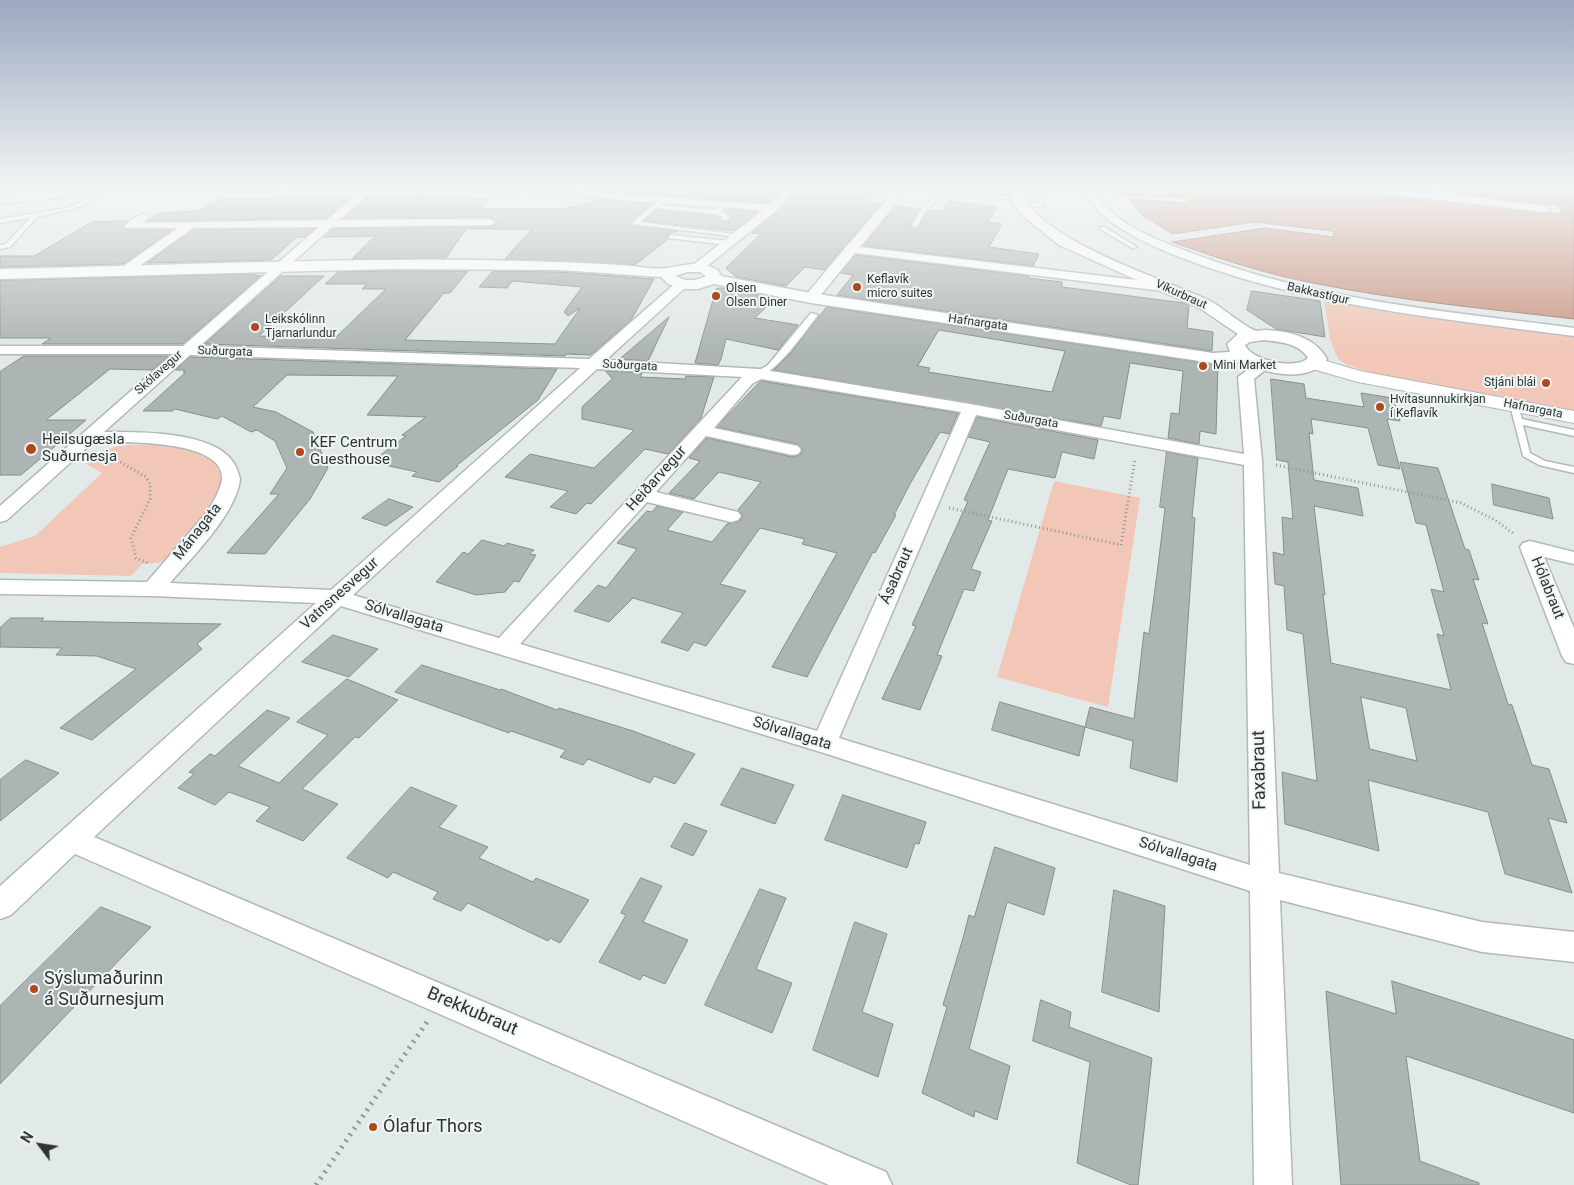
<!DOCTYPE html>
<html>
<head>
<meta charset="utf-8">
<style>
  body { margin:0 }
  #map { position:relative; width:1574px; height:1185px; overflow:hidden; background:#e2e9e9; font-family:Roboto,sans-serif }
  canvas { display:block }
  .north { position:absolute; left:15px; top:1120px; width:50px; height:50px; -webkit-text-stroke:4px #eff6f6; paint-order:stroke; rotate:301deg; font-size:14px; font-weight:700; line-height:20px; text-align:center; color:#313333 }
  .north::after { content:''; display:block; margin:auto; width:18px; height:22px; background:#313333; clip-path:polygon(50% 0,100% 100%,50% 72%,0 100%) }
</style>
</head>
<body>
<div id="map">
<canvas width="1574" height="1185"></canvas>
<div class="north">N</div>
</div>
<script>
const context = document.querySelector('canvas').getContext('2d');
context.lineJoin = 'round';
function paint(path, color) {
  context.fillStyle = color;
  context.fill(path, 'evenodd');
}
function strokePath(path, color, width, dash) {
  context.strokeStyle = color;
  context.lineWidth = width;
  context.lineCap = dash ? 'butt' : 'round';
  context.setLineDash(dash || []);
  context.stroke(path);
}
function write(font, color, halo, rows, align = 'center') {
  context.font = font + ' Roboto,sans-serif';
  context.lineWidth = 4;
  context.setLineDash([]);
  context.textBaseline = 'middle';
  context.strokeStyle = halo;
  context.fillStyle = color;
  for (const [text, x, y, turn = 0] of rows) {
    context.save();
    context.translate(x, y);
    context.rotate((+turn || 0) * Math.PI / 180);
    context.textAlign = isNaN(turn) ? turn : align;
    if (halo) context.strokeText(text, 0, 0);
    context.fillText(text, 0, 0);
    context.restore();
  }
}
paint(new Path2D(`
  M1324,300L1373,310L1574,336V412L1379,375L1347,365L1338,359L1330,339Z
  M121,445C149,445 187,441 211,460C217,466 223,475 221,484C216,505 183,548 165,561C160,564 149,563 142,564L131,576L0,573V547L35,536L102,473L86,464L102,451Z
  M1054,481L1140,498L1108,707L997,677Z`), '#f2c7b7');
const water = new Path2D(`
  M1116,188H1323L1563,214L1558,205L1463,195L1446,188H1574V319C1489,309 1402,301 1318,284C1269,275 1220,259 1172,242L1265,228L1334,237L1333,231L1253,222L1173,234L1142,215L1129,199L1190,203L1188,198L1118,195Z`);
paint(water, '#cb9682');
strokePath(water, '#9d786a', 1);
const building = new Path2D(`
  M612,188H783L769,203L609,191Z
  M799,188H880L866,202L881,204L824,270L805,267L786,286L736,277L726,268L761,234L752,233L778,211Z
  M368,197L489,198L481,209H564L598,200L652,204L632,221V225L678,231L668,234V239L635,265L505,259L532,229H466L446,258L352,259L375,236L324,237L333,229L490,227L497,223L490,217L344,218Z
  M302,198H350L326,218L148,221L160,213L198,211L220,199Z
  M949,201L997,207L988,222L1002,224L989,247L1039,254L1033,266L864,246L896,206L920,209L910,225L912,228L917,229L929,210L941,211Z
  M725,209L758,212L734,231L644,221L657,210L716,216L725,223L732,217L724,211Z
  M127,221L123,226L126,230H172L123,264L0,267V256H34L92,222Z
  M314,229L305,237H297L271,260L147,263L194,230Z
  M856,255L1029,276L1028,278L1062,282V287L1184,303L1189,306L1187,328L1213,332L1212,351L837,295L853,275L841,273Z
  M391,271H468L450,293H444L405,340L555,344L580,308L568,316L564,312L582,287L512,281L507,288L479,287L493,271L559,272L654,279L631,320L590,355L566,354L565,356L205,344L281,276H324L259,336L335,338L386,289H362L367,284H325L338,272Z
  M255,274L254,275L261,276L182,344H42L51,338H0V281Z
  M722,288L775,298L755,318L798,325L778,350L726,339L721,359L718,365L695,363L716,289Z
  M1252,291L1320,301L1325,337L1276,329L1247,310Z
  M827,307L1218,365L1216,434L1200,431L1199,444L1168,438L1171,413L1179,414L1183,371L1130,363L1120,419L1104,416L1101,426L774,370L791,353ZM939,330L1065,351L1052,392L928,372L930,368L918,366Z
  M669,317L648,361L620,359Z
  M24,356H168L152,370L110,369L46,420H86L21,475H0V372Z
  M191,357L557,369L538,400L456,466H458L439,482L412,476L417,472L371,462L406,436L402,435L426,417L367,415L398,376L287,375L253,407L276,412L313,432L328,468L310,499L265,554L227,553L279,494H270L287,468L275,441L257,430L251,432L222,416L217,419L175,409L173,411H143L186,372H183L185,370H176Z
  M606,371L642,373L640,377L685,379L686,376L714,377L701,418L668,454L645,449L591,504L587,503L576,514L550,507L568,491L505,477L530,454L594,468L634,430L582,419V407L612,379Z
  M1271,379L1304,384L1306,398L1364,407L1361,393L1393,398L1400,421L1387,419L1400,469L1378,465L1368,428L1311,419L1313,434L1309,433L1314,480L1358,488L1363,516L1314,506L1325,595L1323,594L1331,663L1451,690L1437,634L1444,636L1431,589L1444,592L1426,525L1416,523L1400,462L1438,468L1465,549L1469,550L1479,580L1473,579L1488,624L1482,623L1508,704L1512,705L1532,765L1549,769L1567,823L1548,818L1572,893L1505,874L1488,812L1368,780L1379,851L1285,824L1282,772L1317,781L1303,634L1287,630L1284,586L1275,584L1273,552L1284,555L1282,517L1293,519L1288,462L1277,460ZM1361,697L1406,708L1417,761L1370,749Z
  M761,381L958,413L949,434L940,432L910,484L894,515H896L875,553L873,552L807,677L772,667L837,553L802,544L805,539L760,528L720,584L746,591L706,646L694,642L688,651L661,642L683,613L633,598L609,622L574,611L598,585L606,588L637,549L617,543L647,511L652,512L657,506L683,512L667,530L712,542L727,524L740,521L743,516L738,510L761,482L719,472L694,499L669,493L700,461L689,458L707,438L792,457L800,455L803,450L798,444L717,427Z
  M977,417L1098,440L1094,459L1062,452L1055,478L1008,469L988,520L992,521L971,569L981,572L974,591L964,589L937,655L942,656L920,710L882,699L916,626L912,625L968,501L964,500L990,442L968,437Z
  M1167,452L1198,458L1192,517L1195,518L1177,782L1130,768L1133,741L1085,727L1090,707L1134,719L1144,632L1149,634L1158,566L1165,508L1160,507Z
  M1492,484L1549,498L1553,519L1494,505Z
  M389,499L413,507L386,526L362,518Z
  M482,540L504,546L507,543L534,550L529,554L536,555L519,582L514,581L505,592L476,595L436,582L463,552L468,554Z
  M11,618H44L41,621L221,624L197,644L202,649L92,740L60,728L136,669L97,656L56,655L62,648L0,647V628Z
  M333,635L378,649L349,677L302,662Z
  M422,665L500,690L501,689L557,710L559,708L633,731L695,754L675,784L654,776L650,783L588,759L583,765L560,757L566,750L511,731L509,733L395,692Z
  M347,679L398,700L359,738L355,737L302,789L338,804L303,841L256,821L270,807L229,792L215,805L178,788L194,774L189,772L210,754L215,756L267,710L290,718L238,766L279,783L328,735L297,722Z
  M1000,702L1085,727L1079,756L992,730Z
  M26,760L59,773L0,821V780Z
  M742,768L794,785L775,824L721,805Z
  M411,787L457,806L439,827L488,847L479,858L533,882L536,878L589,900L560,943L550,938L548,941L468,903L461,911L433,899L438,892L393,872L388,878L347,858Z
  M843,795L926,822L919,844L915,843L907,868L825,840Z
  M685,823L707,831L693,856L671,847Z
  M995,847L1055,868L1044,915L1007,902L969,1049L1010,1066L997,1120L975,1111L974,1117L922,1093L947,1007L943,1005L963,938L969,915L974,917Z
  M641,878L662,886L643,922L688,940L665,984L643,975L640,980L599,962L626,915L621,913Z
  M760,889L786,898L756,969L792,983L772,1033L705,1005Z
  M1114,890L1165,906L1159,1012L1102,992Z
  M101,907L151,927L0,1084V1006Z
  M855,922L887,934L862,1012L893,1024L878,1077L813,1050Z
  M1392,981L1574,1040V1113L1406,1056L1420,1161L1479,1183V1185H1341L1326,991L1396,1014Z
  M1041,1000L1071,1012L1069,1027L1152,1058L1138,1185H1131L1077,1163L1090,1062L1033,1041Z`);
paint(building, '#adb4b4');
strokePath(building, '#878e8e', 1);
const service = new Path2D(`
  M1033,188H1039V193L1045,207L1018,205L1020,202L1039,204L1033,193Z
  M105,189L107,192L83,206L37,217L10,247L0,249V245L6,244L30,218L0,223V219L66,208L79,203Z
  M971,192L1020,198L1017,200C994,198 951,188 932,204C925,210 921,219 917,227L912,226C927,196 938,192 971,192Z
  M662,198L665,200L660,205L716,210L721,206H725L721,212L730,217L725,221L722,219L723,217L716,214L656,208L640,222L741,235L738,237L633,224V222Z
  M1100,227H1104L1137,247L1132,248L1100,229Z
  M671,235L728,241L731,243L728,245L669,238V236Z
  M811,313L818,315C807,329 774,378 756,376V372L768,365Z
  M1514,402L1518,405L1522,419L1574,430V436L1523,425L1530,453L1545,461L1574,467V473L1539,465L1523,456L1510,405Z`);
const minor = new Path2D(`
  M94,188H132L127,191L0,204V198Z
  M544,188L770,205L786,188H797L777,210L701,271L697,272L691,268L693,265L763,210L511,192L369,194L339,220L490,219L495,222L490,225L332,227L200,346L589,359L678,281L682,280L688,284L686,287L606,360L759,369L970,404L1244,454L1238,377L1259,362H1269L1271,365L1254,379L1262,461L1279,873L1482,922L1574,932V962L1482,952L1280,900L1292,1185H1254L1250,891L824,753L341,606L94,837L886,1172L892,1185H829L75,854L11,915L0,919V886L316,603L153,596L0,594V580L147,582L207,512C213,503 220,490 222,480C226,438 119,442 93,442L7,520L0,522V506L173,354H0V346H183L319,227L193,228L127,275H119L117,272L119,269L178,228H126L125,226C129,221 137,215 144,214L149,217L143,223L327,220L357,194L287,195L282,192L287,189ZM190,355L580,368L331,590L170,583C192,557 235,515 240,480C240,477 238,473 237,469C222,430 139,432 104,432ZM597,369L742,377L499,638L353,595ZM761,379L961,412L817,731L520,644L647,502L731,522L738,520L741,516L738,512L656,492L706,436L792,455L798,454L801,450L798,446L714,428L752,384ZM976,415L1244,465L1250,865L839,738Z
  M897,188H908L860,247L1162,283L1168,287L1162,291L855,253L816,301H806L805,298L806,295L846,247Z
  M1083,188H1093C1097,194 1101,202 1106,207C1126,228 1162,242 1189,252C1312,300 1444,311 1574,328V336C1439,318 1304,306 1177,256C1154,247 1114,229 1098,210C1093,204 1088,196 1083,188Z
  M1357,188H1392L1546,206L1551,209L1546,212L1362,191Z
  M1530,541L1574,552V564L1544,557L1574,628V664L1566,662L1562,656L1520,547L1523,543Z`);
const tertiary = new Path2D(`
  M1009,188H1021C1032,240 1167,279 1212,302C1223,308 1247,329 1257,331C1260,331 1262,330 1265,330C1289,331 1315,337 1327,359C1312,381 1277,375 1255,368C1250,367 1245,363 1240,363C1232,362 1222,363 1213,363L811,303L714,284L698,289H685L668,284L661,277L559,270L391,269L0,279V269C206,265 416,253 622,265C636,266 653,270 667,268C689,265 697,260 718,270L721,276L811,293L1213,353L1230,352L1227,344L1238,334L1201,309L1059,245L1022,215L1014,205ZM687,272H700L706,276C696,281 686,282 676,276ZM1264,340C1280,342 1299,343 1308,358C1296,370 1252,361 1245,345L1250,342Z`);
const secondary = new Path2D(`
  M1316,358L1360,371L1574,411V423L1358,382L1309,368L1306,364L1309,360Z`);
strokePath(service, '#b2b8b8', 3);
strokePath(minor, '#b2b8b8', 3);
strokePath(tertiary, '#b2b8b8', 3);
strokePath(secondary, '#b2b8b8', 2);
strokePath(new Path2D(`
  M110,456L146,477L150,484V499L131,538L136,558L148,563
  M1276,465L1461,503L1495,520L1514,534
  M949,508L1121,545L1135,458`), '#939898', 3, [1, 3]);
strokePath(new Path2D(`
  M316,1185L427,1022`), '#939898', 5, [2, 5.5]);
paint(service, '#fff');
paint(minor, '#fff');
paint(tertiary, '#fff');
paint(secondary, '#fff');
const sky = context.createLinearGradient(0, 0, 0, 354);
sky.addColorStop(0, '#9ca8bf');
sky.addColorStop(0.53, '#f2f5f5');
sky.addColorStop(1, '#f2f5f500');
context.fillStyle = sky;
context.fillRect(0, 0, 1574, 354);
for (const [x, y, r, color] of [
  [857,287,5,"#af491d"],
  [716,296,5,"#af491d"],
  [255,327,5,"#af491d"],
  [1203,366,5,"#af491d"],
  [1546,383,5,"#af491d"],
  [1380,407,5,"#af491d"],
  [31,449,6,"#af491d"],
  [300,452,5,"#af491d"],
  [34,989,5,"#af491d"],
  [373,1127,5,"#af491d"]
]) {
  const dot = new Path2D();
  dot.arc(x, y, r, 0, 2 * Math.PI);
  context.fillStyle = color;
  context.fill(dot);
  strokePath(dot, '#eff6f6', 2);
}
write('12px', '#313333', '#eff6f6', [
  ["Keflavík",867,280],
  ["micro suites",867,294],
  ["Olsen",726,289],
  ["Olsen Diner",726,303],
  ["Leikskólinn",265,320],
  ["Tjarnarlundur",265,334],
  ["Mini Market",1213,366],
  ["Stjáni blái",1536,383,"right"],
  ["Hvítasunnukirkjan",1390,400],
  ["í Keflavík",1390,414]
], 'left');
write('12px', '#313333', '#eff6f6', [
  ["Bakkastígur",1318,294,13],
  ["Víkurbraut",1181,295,24],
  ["Hafnargata",978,323,8],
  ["Suðurgata",225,352,2],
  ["Suðurgata",630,366,3],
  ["Skólavegur",159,373,-42],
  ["Hafnargata",1533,409,11],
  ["Suðurgata",1031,420,10]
]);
write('15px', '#313333', '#eff6f6', [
  ["Heilsugæsla",42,440],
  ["Suðurnesja",42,457],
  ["KEF Centrum",310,443],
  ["Guesthouse",310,460]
], 'left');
write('15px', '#313333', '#eff6f6', [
  ["Heiðarvegur",657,479,-48],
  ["Mánagata",198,532,-52],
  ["Ásabraut",897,576,-66],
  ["Hólabraut",1547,588,68],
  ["Vatnsnesvegur",340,594,-42],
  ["Sólvallagata",404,617,17],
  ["Sólvallagata",792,734,17],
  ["Sólvallagata",1178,855,18]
]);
write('18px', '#313333', '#eff6f6', [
  ["Faxabraut",1260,770,-91],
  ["Brekkubraut",472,1012,23]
]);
write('18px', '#313333', '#eff6f6', [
  ["Sýslumaðurinn",44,979],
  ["á Suðurnesjum",44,1000],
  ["Ólafur Thors",383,1127]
], 'left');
</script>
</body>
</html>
